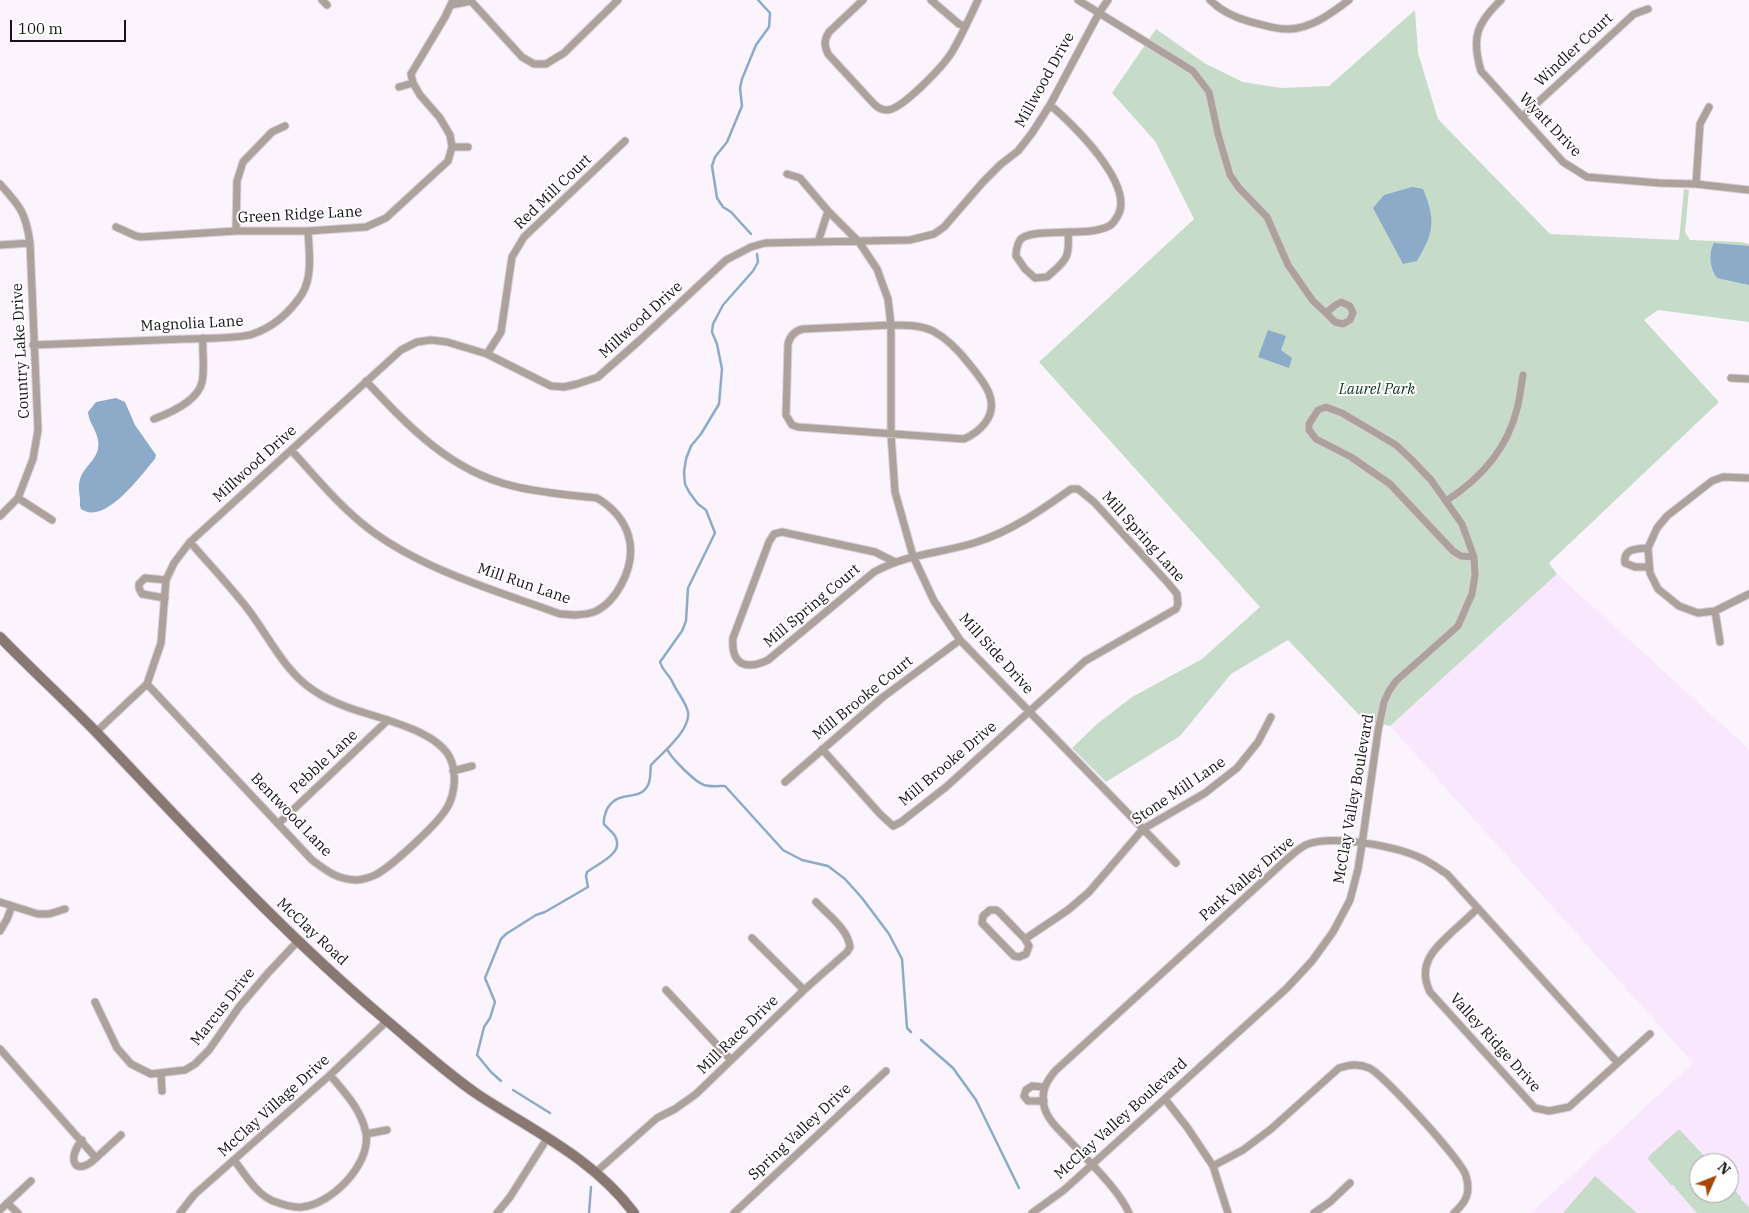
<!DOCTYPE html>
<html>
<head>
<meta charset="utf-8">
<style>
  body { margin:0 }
  #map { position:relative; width:1749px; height:1213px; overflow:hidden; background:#fbf4fd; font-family:"IBM Plex Serif",serif }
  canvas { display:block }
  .north { position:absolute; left:1689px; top:1153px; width:50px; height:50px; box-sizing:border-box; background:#fff; border:1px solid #a2a0a3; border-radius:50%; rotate:46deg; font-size:14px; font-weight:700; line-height:20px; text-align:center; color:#171118 }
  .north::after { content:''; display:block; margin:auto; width:18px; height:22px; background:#a84605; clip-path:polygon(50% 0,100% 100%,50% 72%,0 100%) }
  .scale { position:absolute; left:10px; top:20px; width:116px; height:22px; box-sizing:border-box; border:2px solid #171118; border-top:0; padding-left:6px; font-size:15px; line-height:18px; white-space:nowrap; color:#171118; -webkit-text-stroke:4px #fff; paint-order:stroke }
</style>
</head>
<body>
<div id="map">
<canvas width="1749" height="1213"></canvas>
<div class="north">N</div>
<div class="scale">100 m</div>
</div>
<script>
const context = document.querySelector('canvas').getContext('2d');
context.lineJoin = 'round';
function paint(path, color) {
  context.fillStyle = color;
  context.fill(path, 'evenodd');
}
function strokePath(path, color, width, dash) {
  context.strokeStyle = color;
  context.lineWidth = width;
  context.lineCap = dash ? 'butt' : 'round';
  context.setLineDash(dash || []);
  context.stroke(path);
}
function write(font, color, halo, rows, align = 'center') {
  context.font = font + ' "IBM Plex Serif",serif';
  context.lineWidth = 4;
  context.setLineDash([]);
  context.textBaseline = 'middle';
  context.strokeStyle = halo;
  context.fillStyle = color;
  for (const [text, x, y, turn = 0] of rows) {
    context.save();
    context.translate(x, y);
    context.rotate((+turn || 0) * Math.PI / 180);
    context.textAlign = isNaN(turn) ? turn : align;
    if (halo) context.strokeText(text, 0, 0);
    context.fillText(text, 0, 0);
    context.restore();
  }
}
paint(new Path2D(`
  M1557,574L1749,749V1213H1531L1693,1063L1390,726ZM1699,1163H1729V1193H1699Z`), '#f9e7fe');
paint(new Path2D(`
  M1415,10L1418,53L1438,119L1550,234L1679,240L1684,189L1689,190L1685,232L1690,240L1741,242L1749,244V322L1658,310L1644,320L1719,402L1549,563L1557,574L1390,726L1363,719L1288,640L1231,674L1180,736L1106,782L1072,748L1097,724L1132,697L1202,659L1260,607L1039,362L1194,219L1155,141L1112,93L1156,29L1206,64L1243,82L1281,88L1329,86Z
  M1678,1130H1680L1704,1156V1159H1706L1710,1163H1699V1193H1729V1184L1741,1197V1200L1743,1201L1749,1207V1213H1697L1675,1188L1674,1185H1671L1648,1159L1649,1156Z
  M1595,1176L1637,1213H1563Z`), '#c6dcc9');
paint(new Path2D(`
  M1412,187L1423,189C1436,221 1434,232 1417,261L1403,264L1373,208L1384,195Z
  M1714,243L1749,246V285L1717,278C1710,269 1708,253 1714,243Z
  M1268,330L1286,336L1281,350L1292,358L1289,368L1258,357Z
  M116,398L125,402L135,425L156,455L155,459C141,475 105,526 81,509L80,506C81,497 77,488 80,479C83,468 96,460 98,449C101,434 89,425 88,412L96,402Z`), '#8babc9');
strokePath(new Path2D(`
  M751,234L731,212L723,207L717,198L712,166L715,157L727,142L742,106L740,88L742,79L756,45L769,27L770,13L758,0
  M667,749C671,758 695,782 704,785C710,787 719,786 725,786L783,850L802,860L828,866L845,879L862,898L889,934L902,959L907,1028L911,1032
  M921,1040L953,1068L976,1100L1019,1188
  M501,1081L491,1072L477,1055L484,1027L490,1018L495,1002L485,978L501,939L506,934L536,915L545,912L588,887L586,876L587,872C599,863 625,853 615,836C612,831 607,828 604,824C603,818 605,815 607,809C620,788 639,803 648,785C651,779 650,772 651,765C662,753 691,730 688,712C686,702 676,691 672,681C668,673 663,672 660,662L682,631L686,621L688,588L715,533L706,510L698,504L689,492L685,484L684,472L686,459L691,446L701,434L719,404L722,369L717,344L712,332L713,324L723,305L753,271L758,262L757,254
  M513,1090L550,1113
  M589,1213L591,1187`), '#8babc9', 2.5);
const minor = new Path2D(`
  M322,0L327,5
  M470,0L522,57L534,64H546L564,53L618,0
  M863,0L829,32C824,40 824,45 828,54L874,104C878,108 881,110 887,110C902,110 944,65 952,52C962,35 970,17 978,0
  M931,0L959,24L965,26
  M1078,0L1193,71L1209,92L1218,134L1230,175L1239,188L1267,217L1288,265L1313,301L1326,313
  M1210,0C1221,11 1236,18 1251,22C1263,25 1277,30 1290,29C1312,28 1332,13 1349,0
  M1501,0C1477,23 1471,37 1481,71L1563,162L1587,177L1659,183L1696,184L1749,190
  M451,5L471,1
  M399,87L413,83
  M1050,105C1072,123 1137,186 1117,217C1115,220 1113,224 1109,226C1097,232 1081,232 1068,232
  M1522,117L1634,14L1648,9
  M452,147H468
  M787,174L800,178L828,211L859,242L877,269L888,299L891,325V434L895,492L913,556L934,601L960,640L1176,863
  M0,184C20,206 26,213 30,243L38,430L33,459L18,498L0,516
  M1696,184L1700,124L1709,107
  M116,227L136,236L141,237L236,231H308L366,227L386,218L448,161L452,147L450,135L440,118L420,95L413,83L411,74L445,17L453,0
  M236,231L237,181L243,162L272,132L285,126
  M1068,232C1070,259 1066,260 1047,277L1035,278L1025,269L1016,256C1016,251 1017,245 1020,240C1026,231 1056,233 1068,232Z
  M818,242L828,211
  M0,245L30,243
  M1341,302L1350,306L1353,313L1350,320L1343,324L1335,322L1326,313L1334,306Z
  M891,325C905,325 920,325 933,331C948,339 960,352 970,365C984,382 1001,402 985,423C979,431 973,435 964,439L798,427L792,425L786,415L788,344C790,336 794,331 803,329Z
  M33,345C84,343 134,341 185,339C201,338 239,339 253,334C273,327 290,312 302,294C313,276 309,251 308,231
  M487,354L501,332L512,257L524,237L625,141
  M1731,378L1749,379
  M154,419C170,413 198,401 202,382C205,368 202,352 203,338
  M291,450C316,477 339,506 369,529C423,570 497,591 560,614C572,615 583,616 594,612C606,607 616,595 621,585C640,550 630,518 597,498C569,495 541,493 513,486C450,471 408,426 366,381
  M1749,478L1723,477L1712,481L1667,516L1657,528L1648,548L1650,573L1658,589L1679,606L1698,613L1715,611L1749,594
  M18,498L52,520
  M1446,501C1480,479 1507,450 1517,409C1520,398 1521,386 1523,375
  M1648,548C1637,549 1623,548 1625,563L1635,567H1649
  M165,598L142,594L139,588V584L145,578L166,580
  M1715,611L1720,642
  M147,684L312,860C327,871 336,879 356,880C362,880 372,877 377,874C393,865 440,822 448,806C455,793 457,772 450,758C436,729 376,718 347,707C336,703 323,697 313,690C284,671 268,635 247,608C229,585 209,564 190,542
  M96,732L147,684L161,643L166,580L174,563L190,542L401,350L417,342L431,340L447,342L487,354L551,386L564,387L577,384L598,377L640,340L726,260L751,247L765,243L910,240L934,234L944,227L983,182L1001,164L1018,151L1032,133L1050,105L1099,13L1108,0
  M822,749L880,814L893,826L901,822L946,787L1085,661L1176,609L1178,604L1177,594L1168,583L1094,502L1078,489H1071C1040,511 1010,532 974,543C938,554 909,553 874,572L768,660C745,671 731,664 733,638L769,542L774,534L782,532L875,552L895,562
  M453,771L472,766
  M785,782L883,697L960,640
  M278,824L388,720
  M0,902L38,914H49L65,909
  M1478,908C1470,916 1461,924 1452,932C1433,950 1417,965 1430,992L1535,1108L1549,1111L1569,1107L1650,1034
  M990,910H996L999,912L1025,939L1029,946L1026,954L1019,957L1014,956L982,923L983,916Z
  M0,931L7,919L12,906
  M752,938L804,990
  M1025,939L1068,910L1089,892L1143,829L1205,793L1237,768L1258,742L1271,717
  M666,990L731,1060
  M95,1002L117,1048L131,1064L151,1074L185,1070L195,1064L209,1050L239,1007L268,973L298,941
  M0,1049L96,1158L121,1135
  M161,1074L162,1091
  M1165,1099L1187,1127L1213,1166L1228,1213
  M1044,1101H1028L1024,1096L1026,1090L1032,1086L1044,1087
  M366,1134L387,1130
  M82,1140C66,1159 75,1178 96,1158
  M234,1160C245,1174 256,1194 273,1201C281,1204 294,1208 302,1207C332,1204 371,1164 366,1133C361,1109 345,1093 330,1075
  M1213,1166L1243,1150L1271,1129L1339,1068C1349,1065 1358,1063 1369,1068C1382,1073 1463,1162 1466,1176C1471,1193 1466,1202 1454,1213
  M596,1172L657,1118L675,1109L696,1094L804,990L847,952L850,947C848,929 828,915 816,902
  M7,1203L18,1213
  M0,1210L31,1181
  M180,1213L194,1195L330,1075L387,1021
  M497,1213L510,1197L548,1137
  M734,1213L886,1071
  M1032,1213L1064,1190L1287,988L1312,961L1333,932L1350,900L1358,869L1362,844L1378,731L1384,702L1389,691L1396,681L1458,626L1472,594L1475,575L1474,557L1462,524L1431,480L1412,460L1396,445L1342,413L1326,407L1318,410L1309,424V430L1316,439L1351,457L1390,484L1453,551L1461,556L1474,557
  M1129,1213C1118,1188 1085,1158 1067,1138C1058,1129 1047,1119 1044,1106C1041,1091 1046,1082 1055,1071L1286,860C1293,854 1300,847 1308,844C1335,835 1395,846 1421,858C1430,862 1439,869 1447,874L1618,1063
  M1314,1213L1330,1202L1350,1183`);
const secondary = new Path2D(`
  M0,637C32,670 66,701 98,734C191,832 282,933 386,1020C416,1045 445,1072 477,1094C533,1131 593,1158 634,1213`);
strokePath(minor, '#d7d0d8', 9);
strokePath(secondary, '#d7d0d8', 12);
strokePath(minor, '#ada19c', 7);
strokePath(secondary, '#897871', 10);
write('15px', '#171118', '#fff', [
  ["Windler Court",1574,50,-43],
  ["Millwood Drive",1045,80,-61],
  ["Wyatt Drive",1550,125,46],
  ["Red Mill Court",553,192,-44],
  ["Green Ridge Lane",300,215,-3],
  ["Millwood Drive",641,320,-42],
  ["Magnolia Lane",192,324,-3],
  ["Country Lake Drive",21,351,-93],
  ["Millwood Drive",255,464,-42],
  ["Mill Spring Lane",1143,537,48],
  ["Mill Run Lane",524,584,19],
  ["Mill Spring Court",812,606,-40],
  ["Mill Side Drive",996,654,48],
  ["Mill Brooke Court",863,698,-39],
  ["Pebble Lane",324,762,-43],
  ["Mill Brooke Drive",948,764,-40],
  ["Stone Mill Lane",1179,791,-34],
  ["McClay Valley Boulevard",1354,799,-80],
  ["Bentwood Lane",291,815,46],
  ["Park Valley Drive",1247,879,-41],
  ["McClay Road",312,932,43],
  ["Marcus Drive",223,1007,-52],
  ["Mill Race Drive",738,1035,-44],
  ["Valley Ridge Drive",1495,1043,48],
  ["McClay Village Drive",274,1106,-42],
  ["McClay Valley Boulevard",1121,1119,-42],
  ["Spring Valley Drive",800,1132,-43]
]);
write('italic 15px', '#0c3517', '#fff', [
  ["Laurel Park",1377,390]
]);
</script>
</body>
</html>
